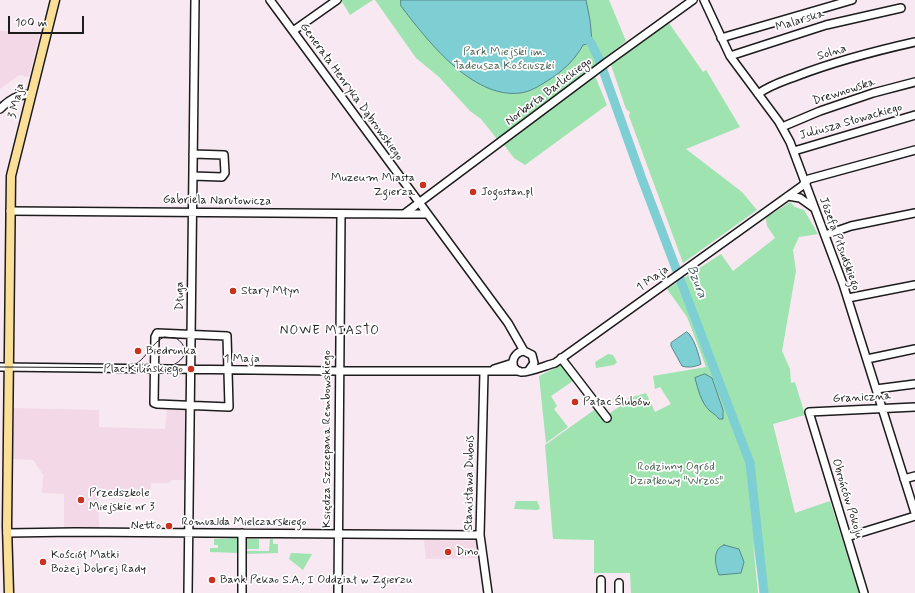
<!DOCTYPE html>
<html>
<head>
<meta charset="utf-8">
<style>
  body { margin:0 }
  #map { position:relative; width:915px; height:593px; overflow:hidden; background:#f8e8f1; font-family:Mynerve,sans-serif }
  canvas { display:block }
  .scale { position:absolute; left:8px; top:16px; width:76px; height:18px; box-sizing:border-box; border:2px solid #1c1c1c; border-top:0; padding-left:5px; font-size:12px; line-height:14px; white-space:nowrap; color:#1c1c1c; -webkit-text-stroke:3px #fff; paint-order:stroke }
</style>
</head>
<body>
<div id="map">
<canvas width="915" height="593"></canvas>
<div class="scale">100 m</div>
</div>
<script>
const context = document.querySelector('canvas').getContext('2d');
context.lineJoin = 'round';
function paint(path, color) {
  context.fillStyle = color;
  context.fill(path, 'evenodd');
}
function strokePath(path, color, width, dash) {
  context.strokeStyle = color;
  context.lineWidth = width;
  context.lineCap = dash ? 'butt' : 'round';
  context.setLineDash(dash || []);
  context.stroke(path);
}
function write(font, color, halo, rows, align = 'center') {
  context.font = font + ' Mynerve,sans-serif';
  context.lineWidth = 3.5;
  context.setLineDash([]);
  context.textBaseline = 'middle';
  context.strokeStyle = halo;
  context.fillStyle = color;
  for (const [text, x, y, turn = 0] of rows) {
    context.save();
    context.translate(x, y);
    context.rotate((+turn || 0) * Math.PI / 180);
    context.textAlign = isNaN(turn) ? turn : align;
    if (halo) context.strokeText(text, 0, 0);
    context.fillText(text, 0, 0);
    context.restore();
  }
}
paint(new Path2D(`
  M0,31L40,33L29,77L19,75L0,89Z
  M13,408L99,410V427L165,429L167,410H185V480H172L169,483H151L150,494H98L99,473L98,488L99,528H64V494L42,493L43,476H44L33,460L13,459Z
  M424,540L476,541L480,558L426,559Z`), '#f3d8e7');
paint(new Path2D(`
  M341,0H373L350,15Z
  M375,0H609L626,41C584,75 540,106 497,139L481,119L470,111L439,77L416,58Z
  M669,23L703,72L706,70L740,127L686,149L742,192L757,210L683,263L629,116L630,112L626,109L611,65Z
  M595,76L607,105L525,165L514,158L504,145Z
  M790,202L795,207L804,210L818,234L799,237L793,250L796,271L782,351L790,369L791,383L795,382L805,415L773,424L795,513L830,501L859,593H761L753,543L758,593H631L630,573H594V540L553,539L545,445L597,408L608,417L610,413L620,406L616,402L646,393L655,412L671,404L660,387L655,389L653,376L706,367L687,317L667,289L721,254L733,271L775,238L767,226L766,218Z
  M608,354L613,355L617,362L614,365L596,368L595,362Z
  M561,365L573,381L551,396L557,406L554,409L568,427L546,443L539,376Z
  M516,501H537L540,508L538,510L514,509Z
  M240,538V553L210,552V548H218V545H214V539Z
  M243,539H259V549H245V551H269L270,539H273V544H278V553L243,554Z
  M291,553L312,554L303,570L289,559Z`), '#9ee3b0');
const water = new Path2D(`
  M401,0H586L590,20L592,41L591,43L583,45C575,60 562,72 547,81C539,86 530,92 520,93C472,99 426,39 401,6Z
  M687,332C694,337 699,355 701,364C696,367 687,368 682,366L671,346V343Z
  M705,374L712,378L723,410V419H719C716,415 714,414 710,411C701,403 698,389 695,378Z
  M724,545L739,549L744,562L741,573L719,575C715,565 712,549 724,545Z`);
paint(water, '#7ecfd4');
strokePath(water, '#57878a', 1);
strokePath(new Path2D(`
  M584,35L591,43L599,59L642,179L750,463L764,593`), '#7ecfd4', 9);
const minor = new Path2D(`
  M270,0L508,323L524,351
  M704,0L730,56L779,122L790,142L843,284L915,513
  M293,31L337,0
  M721,38L852,0
  M730,56L826,25L901,8
  M758,94C770,85 784,81 797,76C836,61 875,51 915,42
  M0,109C10,99 17,95 31,94
  M782,127L820,111L873,93L915,82
  M794,151L915,115
  M193,176L222,177L225,173L224,155L193,154
  M788,196L800,198L814,208
  M10,211L404,214L607,62L693,0
  M404,214H427
  M825,235L851,226L915,213
  M848,298L915,285
  M157,333L227,336L229,407L157,404L154,403L155,337Z
  M561,358L607,418
  M867,359L915,349
  M0,367L338,371H519
  M494,369L513,363
  M529,370L534,363L532,355L524,351C512,352 508,369 521,372C528,373 547,365 555,363L802,186L809,179L915,150
  M484,372L480,535L488,593
  M876,389L915,384
  M904,479L915,476
  M7,533L75,532L480,535
  M847,537L915,516
  M601,580V593
  M188,593L195,0
  M242,593V533
  M338,593L341,214
  M619,593V583
  M864,593L809,412L915,407`);
const major = new Path2D(`
  M9,593L7,526L11,176L55,0`);
strokePath(minor, '#1c1c1c', 10);
strokePath(major, '#1c1c1c', 11);
strokePath(minor, '#fff', 7);
strokePath(major, '#fbdf96', 8);
strokePath(new Path2D(`
  M0,367L161,368C178,367 196,352 176,338L164,337C147,346 145,366 124,368`), '#1c1c1c', 1);
for (const [x, y, r, color] of [
  [423,185,4,"#c8321e"],
  [473,192,4,"#c8321e"],
  [233,291,4,"#c8321e"],
  [138,351,4,"#c8321e"],
  [191,369,4,"#c8321e"],
  [575,402,4,"#c8321e"],
  [81,500,4,"#c8321e"],
  [169,526,4,"#c8321e"],
  [448,552,4,"#c8321e"],
  [43,562,4,"#c8321e"],
  [212,580,4,"#c8321e"]
]) {
  const dot = new Path2D();
  dot.arc(x, y, r, 0, 2 * Math.PI);
  context.fillStyle = color;
  context.fill(dot);
  strokePath(dot, '#fff', 1.5);
}
write('12px', '#1c1c1c', '#fff', [
  ["Malarska",800,21,-17],
  ["Solna",832,53,-17],
  ["Generała Henryka Dąbrowskiego",351,92,54],
  ["Norberta Barlickiego",549,92,-37],
  ["Drewnowska",844,92,-18],
  ["3 Maja",17,101,-76],
  ["Juliusza Słowackiego",851,122,-16],
  ["Gabriela Narutowicza",217,201,1],
  ["Józefa Piłsudskiego",839,244,70],
  ["1 Maja",653,279,-36],
  ["Długa",180,296,-90],
  ["1 Maja",242,359],
  ["Graniczna",862,398,-3],
  ["Księdza Szczepana Rembowskiego",327,439,-90],
  ["Stanisława Dubois",470,483,-89],
  ["Obrońców Pokoju",847,499,73],
  ["Romualda Mielczarskiego",244,522]
]);
write('12px', '#4a6250', '#fff', [
  ["Park Miejski im.",504,52],
  ["Tadeusza Kościuszki",504,66],
  ["Rodzinny Ogród",676,467],
  ["Działkowy \"Wrzos\"",676,481]
]);
write('12px', '#1c1c1c', '#fff', [
  ["Muzeum Miasta",415,178,"right"],
  ["Zgierza",415,192,"right"],
  ["Jogostan.pl",481,192],
  ["Stary Młyn",241,291],
  ["Biedronka",146,351],
  ["Plac Kilińskiego",183,369,"right"],
  ["Pałac Ślubów",583,402],
  ["Przedszkole",89,493],
  ["Miejskie nr 3",89,507],
  ["Netto",161,526,"right"],
  ["Dino",456,552],
  ["Kościół Matki",51,555],
  ["Bożej Dobrej Rady",51,569],
  ["Bank Pekao S.A., I Oddział w Zgierzu",220,580]
], 'left');
write('italic 13px', '#3e5b5c', '#fff', [
  ["Bzura",696,282,69]
]);
context.letterSpacing = '1px';
write('13px', '#1c1c1c', '#fff', [
  ["NOWE MIASTO",330,331]
]);
context.letterSpacing = '0px';
</script>
</body>
</html>
